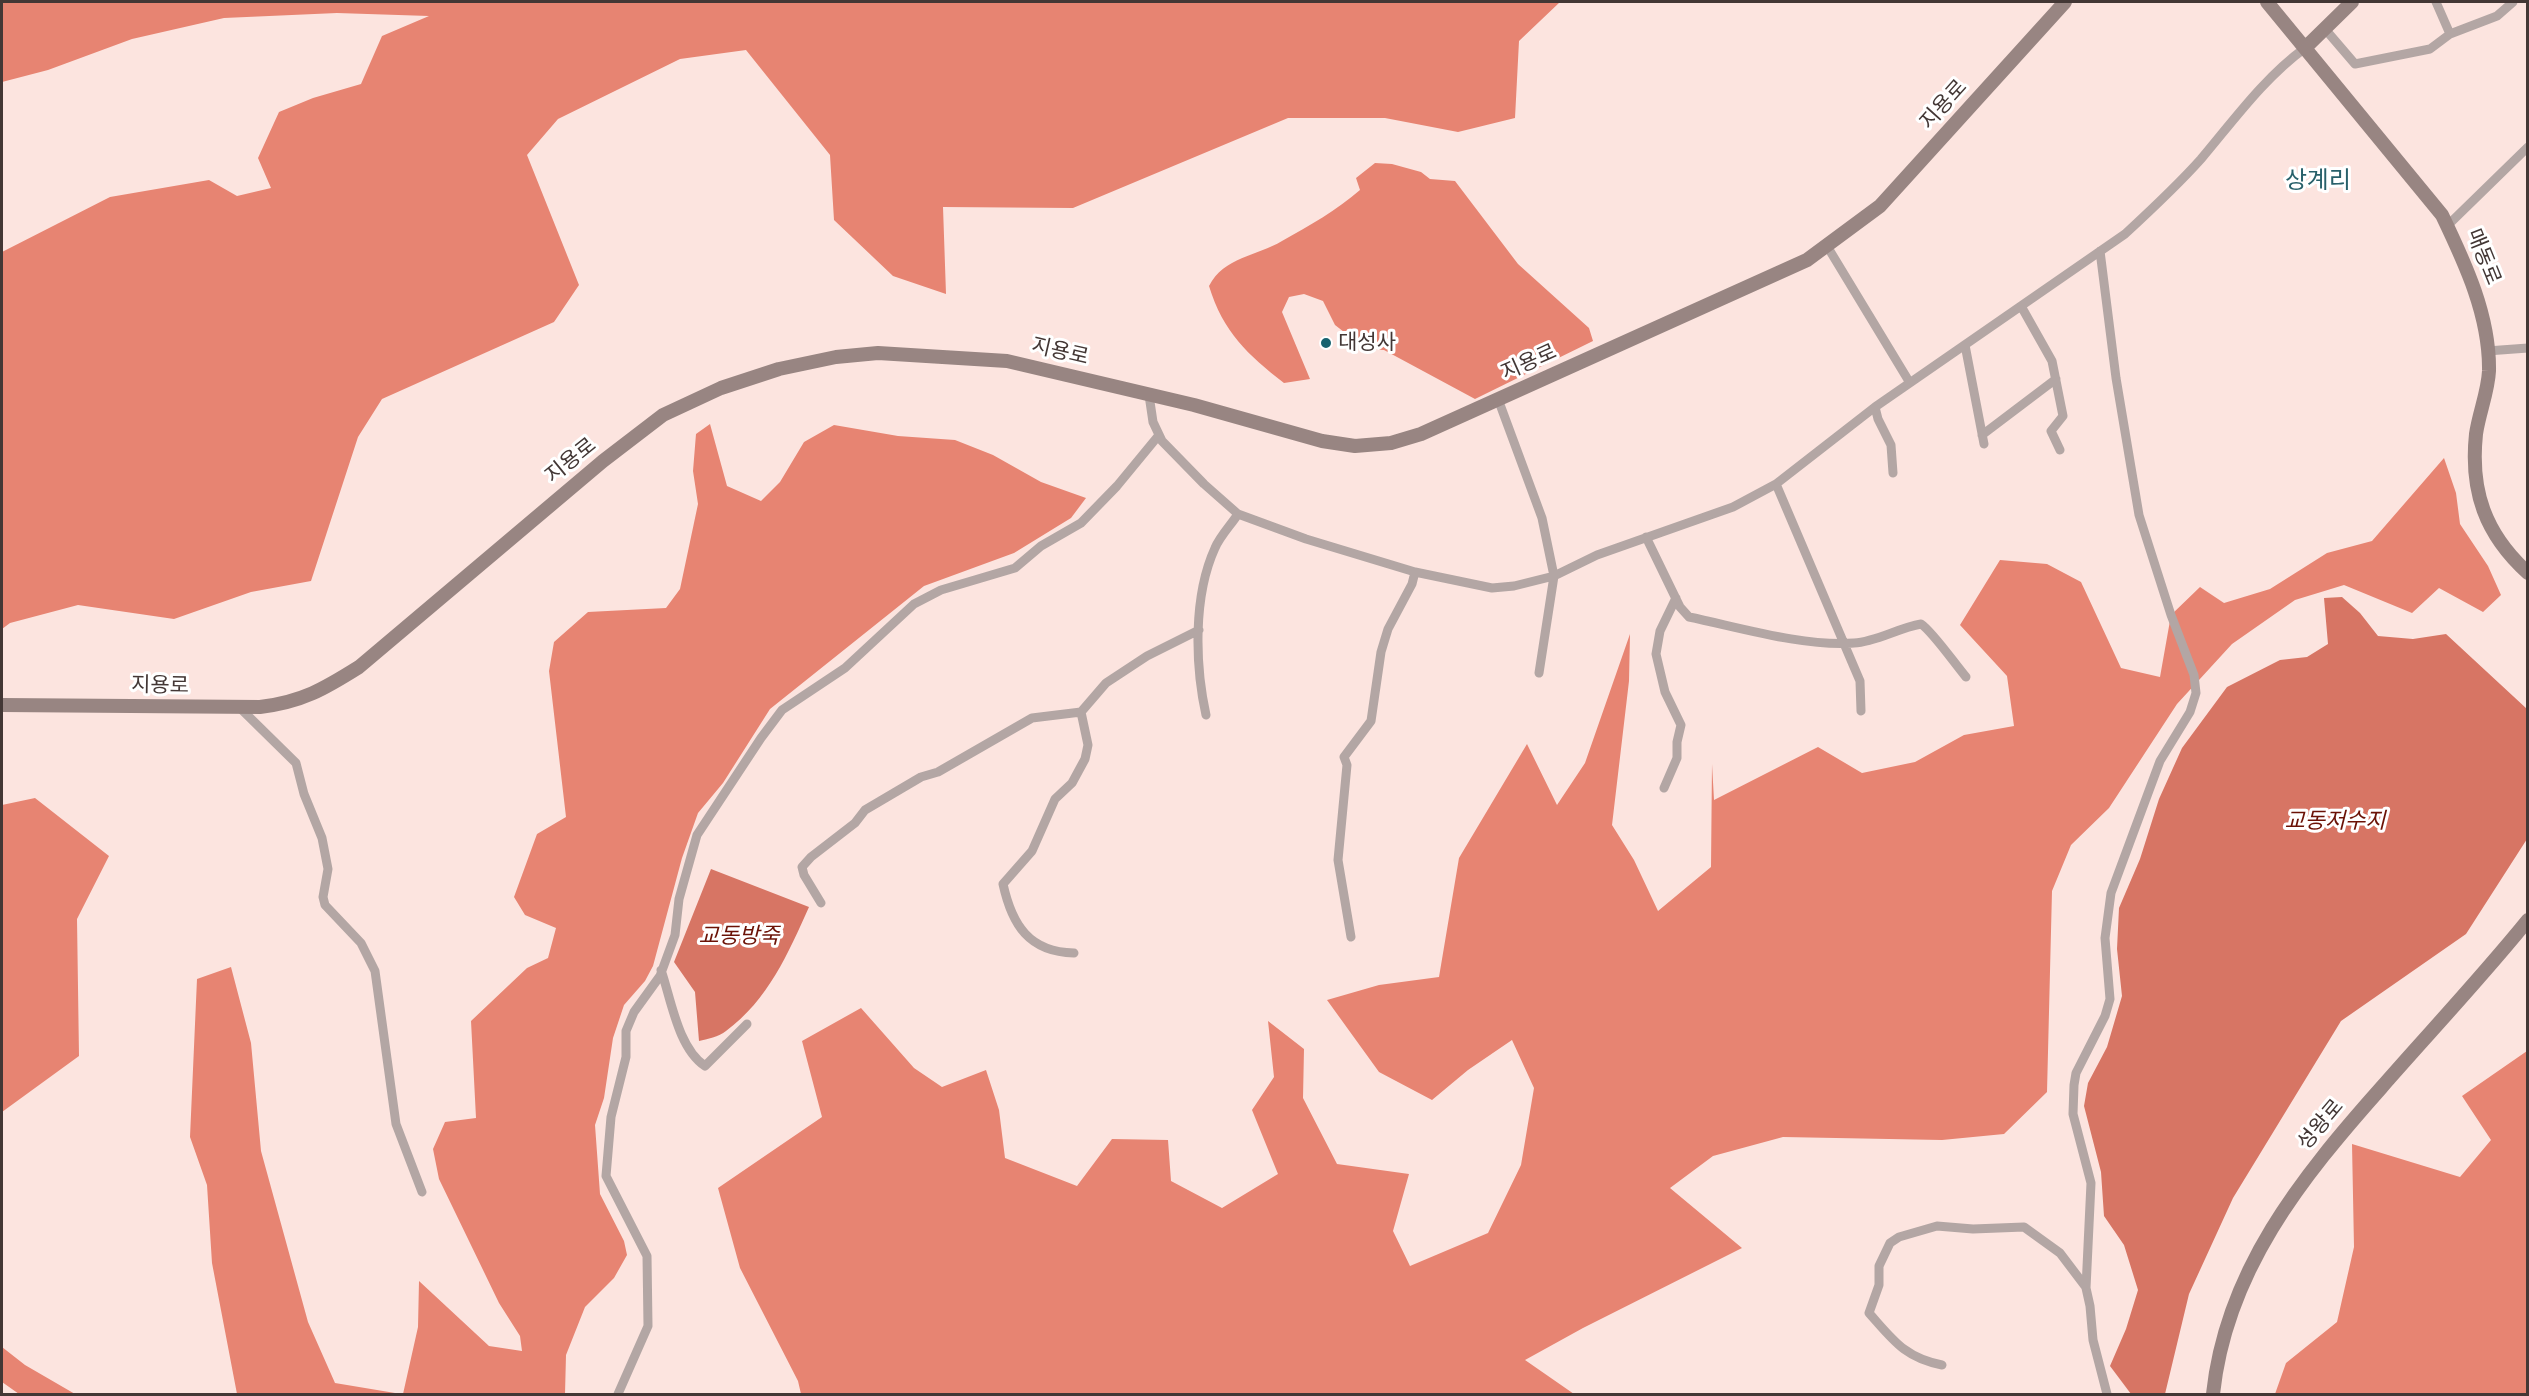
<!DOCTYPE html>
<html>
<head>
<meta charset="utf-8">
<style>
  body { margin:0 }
  #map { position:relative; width:2529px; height:1396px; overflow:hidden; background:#fce4df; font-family:Arial,sans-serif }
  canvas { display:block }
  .frame { position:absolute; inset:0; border:3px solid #433735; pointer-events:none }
</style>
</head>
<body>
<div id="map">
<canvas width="2529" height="1396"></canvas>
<div class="frame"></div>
</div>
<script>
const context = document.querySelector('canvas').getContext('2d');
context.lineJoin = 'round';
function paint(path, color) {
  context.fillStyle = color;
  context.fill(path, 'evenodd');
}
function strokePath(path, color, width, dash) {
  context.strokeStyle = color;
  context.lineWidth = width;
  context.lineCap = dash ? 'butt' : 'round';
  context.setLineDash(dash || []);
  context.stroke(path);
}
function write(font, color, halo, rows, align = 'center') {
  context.font = font + ' Arial,"Noto Sans KR",sans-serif';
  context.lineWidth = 6;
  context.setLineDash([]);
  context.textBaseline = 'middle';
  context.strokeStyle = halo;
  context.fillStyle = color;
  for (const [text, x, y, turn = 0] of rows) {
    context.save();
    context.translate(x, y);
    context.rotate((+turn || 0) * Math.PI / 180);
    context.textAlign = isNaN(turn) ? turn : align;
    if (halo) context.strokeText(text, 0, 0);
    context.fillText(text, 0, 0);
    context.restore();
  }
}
paint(new Path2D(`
  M2,2H1560L1519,41L1515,118L1458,132L1385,118H1288L1073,208L943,207L946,294L893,276L834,220L830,155L746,50L680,59L558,119L527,155L579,285L554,322L382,399L358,437L311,581L251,592L174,619L78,605L10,623L2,629V252L110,197L209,180L237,196L271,188L258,158L279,112L313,98L361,84L382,36L429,16L337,13L224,18L132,39L48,70L2,82Z
  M1375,163L1392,164L1421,172L1430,179L1455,181L1518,264L1589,328L1593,341L1475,399L1384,350L1366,349L1335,325L1323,301L1304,294L1289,297L1282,312L1310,379L1284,383C1248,355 1223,332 1209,286C1224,257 1257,256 1282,241C1309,226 1337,210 1360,190L1356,178Z
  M710,424L727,486L761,501L780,482L804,442L834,425L898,436L955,440L993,455L1041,482L1086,498L1071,518L1014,553L924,586L770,709L723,783L698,813L682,858L653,966L645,981L624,1005L613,1038L604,1098L595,1125L600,1194L624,1241L627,1255L614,1278L585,1307L566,1355L565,1394H403L418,1327L419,1281L489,1346L522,1351L520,1336L499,1303L439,1179L433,1149L445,1122L476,1118L471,1021L527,968L548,958L556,928L525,915L514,897L537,834L566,817L549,671L554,642L588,612L666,608L680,589L698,504L693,471L696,434Z
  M2444,458L2456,493L2460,524L2488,566L2501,595L2483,612L2439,588L2412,613L2344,585L2295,600L2232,644L2177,704L2109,808L2071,845L2052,891L2047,1092L2004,1134L1942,1140L1783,1137L1713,1156L1670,1188L1742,1248L1583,1328L1525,1360L1574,1394H801L798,1381L740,1268L718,1188L822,1117L802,1041L861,1008L914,1068L942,1087L986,1070L999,1110L1005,1158L1077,1186L1112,1139L1168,1140L1171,1181L1222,1208L1278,1174L1252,1110L1274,1077L1268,1021L1304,1049L1303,1098L1337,1164L1409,1174L1393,1231L1410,1266L1488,1233L1521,1165L1534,1088L1512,1040L1468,1070L1432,1100L1379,1072L1327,1000L1379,985L1439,977L1459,858L1527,744L1557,805L1585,763L1630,634L1629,681L1612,825L1634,860L1658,911L1711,867L1712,764L1714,800L1818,747L1862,773L1915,762L1964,735L2014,726L2007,676L1960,625L2000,560L2047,564L2081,582L2121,668L2160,677L2171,615L2200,587L2224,603L2270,589L2327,553L2372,541Z
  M35,798L109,856L77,919L79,1056L2,1112V805Z
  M231,967L251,1043L261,1151L308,1322L335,1383L401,1394H237L212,1263L207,1185L190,1137L197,979Z
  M2527,1051V1394H2275L2286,1363L2337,1322L2354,1247L2352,1144L2460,1177L2491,1140L2462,1096Z
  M2,1347L25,1365L75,1394H19L2,1382Z`), '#e78472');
paint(new Path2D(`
  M2342,597L2360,613L2378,636L2413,639L2446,634L2527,709V839L2466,934L2341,1021L2233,1198L2189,1294L2165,1394H2131L2110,1366L2126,1329L2138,1290L2124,1245L2104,1216L2101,1172L2084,1106L2088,1083L2107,1047L2122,996L2117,949L2119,908L2140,859L2159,799L2182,748L2227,687L2280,660L2307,657L2328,644L2324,598Z
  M711,869L809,907C788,954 768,1000 726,1031C719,1037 707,1039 699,1041L695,992L674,962Z`), '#d77564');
strokePath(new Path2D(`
  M2436,2L2450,34
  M2325,29L2355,64L2430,49L2450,34L2497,16L2513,2
  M2447,226L2528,147
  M1827,246L1910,383
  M2100,251L2116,378L2139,515L2171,615L2194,675L2196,693L2190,712L2160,761L2111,893L2105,938L2110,999L2105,1016L2076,1073L2074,1085L2073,1114L2091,1183L2086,1288L2090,1306L2093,1340L2107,1394
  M2021,306L2052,361L2063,416L2051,431L2060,450
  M1965,345L1984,444
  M2487,351L2528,348
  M1149,395L1153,422L1162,441L1204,484L1238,514L1306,539L1415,572L1492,588L1514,586L1554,576L1597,555L1733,507L1776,484L1875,407L2125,234C2151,210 2177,186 2201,159C2234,120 2264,78 2305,48
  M1498,399L1542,518L1554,576L1539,673
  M1875,407L1878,419L1891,445L1893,473
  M1982,435L2056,379
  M1776,484L1854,667L1860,681L1861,711
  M1646,537L1680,607L1689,617C1738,627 1804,647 1854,643C1876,642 1898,628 1921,624C1932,631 1955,664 1966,677
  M239,707L296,763L304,794L322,838L328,869L323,897L325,905L361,943L375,971L396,1124L422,1192
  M1206,715C1195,665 1193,596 1215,548C1220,536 1231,525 1238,514
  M1664,788L1677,758V742L1681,725L1665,692L1656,654L1660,631L1676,598
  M821,903L804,875L802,867L811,857L855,823L865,810L921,777L938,772L1032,718L1081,712L1106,683L1147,656L1199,630
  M1351,937L1338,860L1347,765L1344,757L1371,721L1381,652L1388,629L1412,584L1415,572
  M1074,953C1029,952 1012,925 1003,884L1032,851L1055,799L1072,783L1085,759L1088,745L1081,712
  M661,970C671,999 678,1048 705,1066L747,1024
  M1942,1365C1905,1358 1893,1340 1869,1313L1879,1285V1266L1890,1243L1899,1237L1937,1226L1973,1229L2024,1227L2060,1253L2085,1286
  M618,1394L648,1326L647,1256L606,1176L611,1117L626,1057V1031L634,1012L660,976L675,935L679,899L697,835L761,738L782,710L845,668L914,604L941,590L1015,568L1041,546L1081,523L1117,486L1159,435`), '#b3a6a4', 9);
strokePath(new Path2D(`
  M2267,2L2442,215C2465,263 2490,316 2489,371C2488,392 2479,413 2476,434C2470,491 2485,534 2528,573
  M2305,48L2352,2
  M2,705L260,707C302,702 324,689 359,667L603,461L663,415L721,388L779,369L836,357L878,353L1007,361L1194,405L1322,441L1355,446L1391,443L1421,434L1807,260L1880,206L2065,2
  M2213,1394C2226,1271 2301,1178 2381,1088C2430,1032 2481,978 2528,920`), '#988582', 14);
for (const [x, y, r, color] of [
  [1326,343,6,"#17626f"]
]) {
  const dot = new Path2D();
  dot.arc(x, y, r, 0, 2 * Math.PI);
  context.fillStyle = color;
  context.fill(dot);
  strokePath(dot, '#fff', 2);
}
write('21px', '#433735', '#fff', [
  ["지용로",1944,105,-48],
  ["매동로",2483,257,68],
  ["지용로",1060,352,13],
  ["지용로",1529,363,-24],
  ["지용로",571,461,-39],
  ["지용로",160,686,1],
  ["성왕로",2321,1125,-50]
]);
write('21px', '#433735', '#fff', [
  ["대성사",1338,343]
], 'left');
write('italic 22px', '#6b1206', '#fff', [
  ["교동저수지",2335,822],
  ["교동방죽",739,937]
]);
write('24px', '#28606a', '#fff', [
  ["상계리",2318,181]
]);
</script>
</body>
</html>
